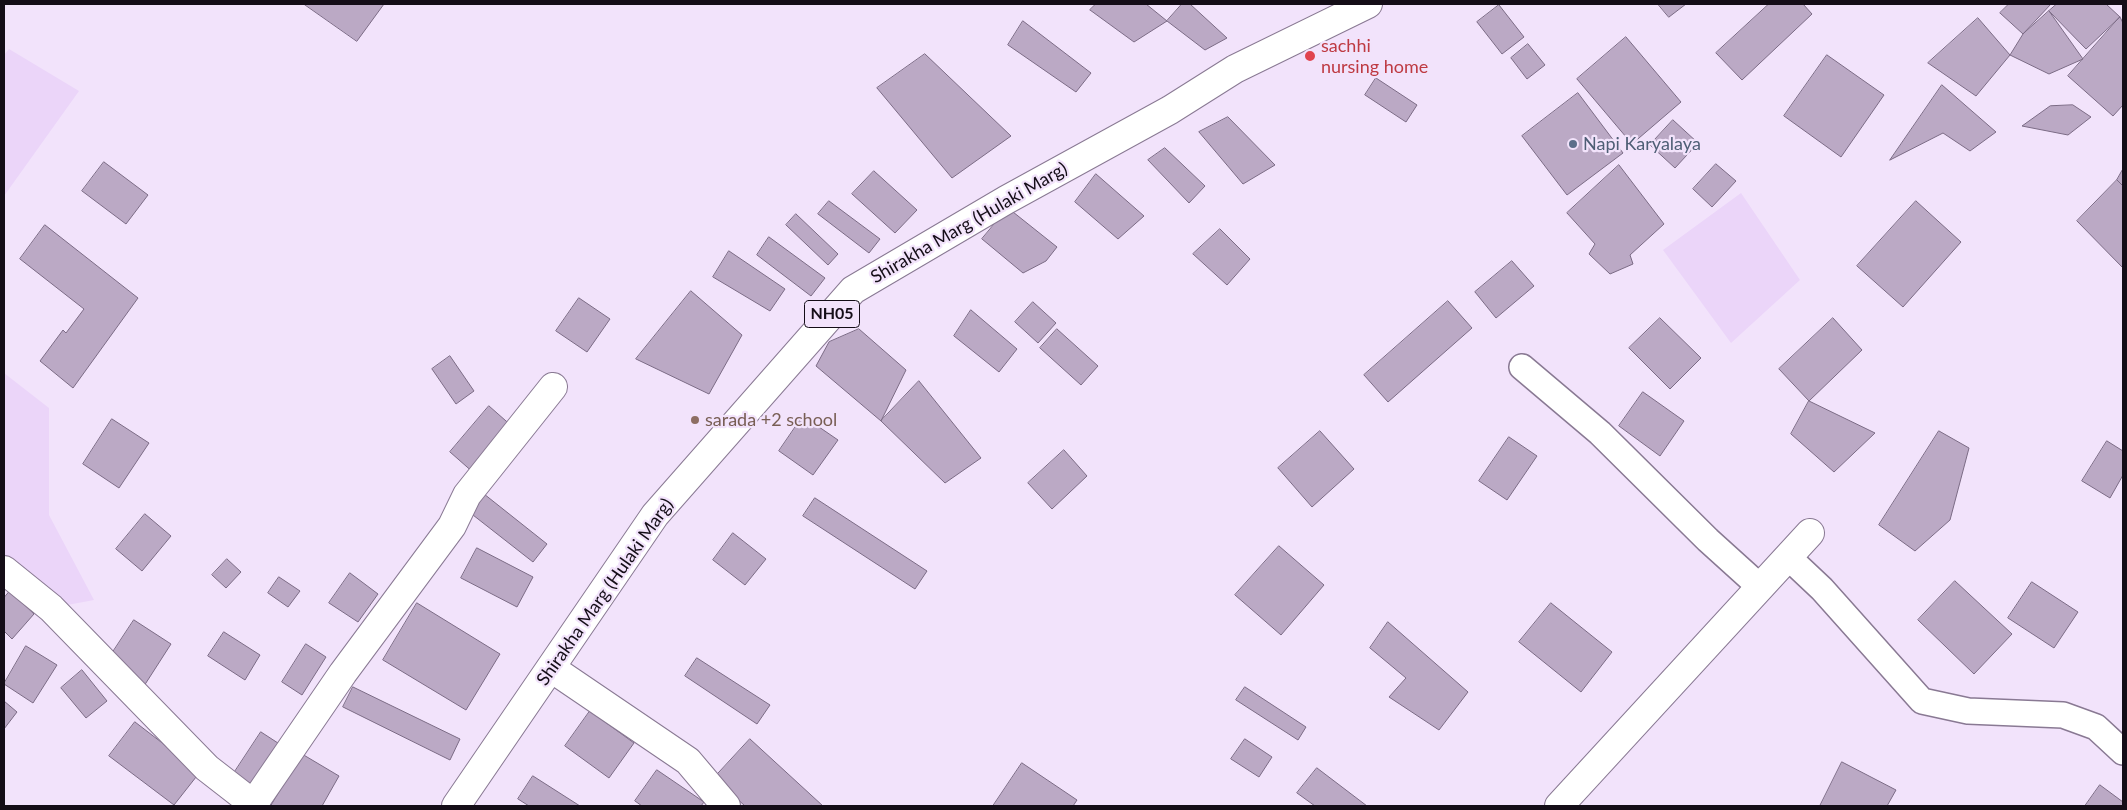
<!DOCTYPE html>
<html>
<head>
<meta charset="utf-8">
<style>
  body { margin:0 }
  #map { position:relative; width:2127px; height:810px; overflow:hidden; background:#f2e3fb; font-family:Lato,sans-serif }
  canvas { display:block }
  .frame { position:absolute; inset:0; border:5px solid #140d17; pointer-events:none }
</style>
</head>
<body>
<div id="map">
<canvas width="2127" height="810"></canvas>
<div class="frame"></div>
</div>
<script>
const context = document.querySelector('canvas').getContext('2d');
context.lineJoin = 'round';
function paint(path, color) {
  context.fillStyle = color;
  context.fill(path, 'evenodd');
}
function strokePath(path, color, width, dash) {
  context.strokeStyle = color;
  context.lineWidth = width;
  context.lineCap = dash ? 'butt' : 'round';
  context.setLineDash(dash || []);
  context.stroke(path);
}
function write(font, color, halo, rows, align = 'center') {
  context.font = font + ' Lato,sans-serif';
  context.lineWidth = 4.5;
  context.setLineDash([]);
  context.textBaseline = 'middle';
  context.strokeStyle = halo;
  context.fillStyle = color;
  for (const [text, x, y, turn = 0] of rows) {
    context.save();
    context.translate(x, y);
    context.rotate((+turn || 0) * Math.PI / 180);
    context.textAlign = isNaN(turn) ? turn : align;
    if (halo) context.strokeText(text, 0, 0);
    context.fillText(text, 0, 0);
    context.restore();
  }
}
paint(new Path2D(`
  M9,49L79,91L4,196V55Z
  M1741,193L1800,280L1731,343L1663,250Z
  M4,373L49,408V515L94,600L51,608L4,564Z`), '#ebd5f9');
const building = new Path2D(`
  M304,4H384L357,41Z
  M1096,4H1146L1167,21L1134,42L1090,10Z
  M1182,4H1190L1227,38L1205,50L1167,21Z
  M1658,4H1686L1669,17Z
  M1769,4H1803L1812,14L1742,80L1716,53Z
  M2009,4H2051L2023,34L2000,13Z
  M2057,4H2106L2120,17L2086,49L2049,11Z
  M1499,5L1524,37L1502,54L1477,22Z
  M2049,11L2083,59L2049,74L2010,55L2023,34Z
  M2120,17L2123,23V105L2113,116L2068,76Z
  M1978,18L2010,55L1976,96L1928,63Z
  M1023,21L1091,73L1076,92L1008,45Z
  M1626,37L1681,102L1632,144L1577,79Z
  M1528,44L1545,65L1527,79L1511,58Z
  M925,54L1011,136L952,178L877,88Z
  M1827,55L1884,95L1841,157L1784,116Z
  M1376,78L1417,105L1406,122L1365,95Z
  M1942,85L1996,132L1970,151L1943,133L1890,160Z
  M1578,93L1623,153L1567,195L1522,136Z
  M2073,105L2091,117L2068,135L2022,126L2050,106Z
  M1228,117L1275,165L1243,184L1199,132Z
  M1673,120L1698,143L1675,168L1650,145Z
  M1165,148L1205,186L1189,203L1148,160Z
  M104,162L148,195L126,224L82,191Z
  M1716,164L1736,181L1712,207L1693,189Z
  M1619,165L1664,224L1630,255L1633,264L1610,274L1589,254L1595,244L1567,213Z
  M2123,169V186L2117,180Z
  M874,171L917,210L895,233L852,194Z
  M1096,174L1144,216L1118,239L1075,202Z
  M2117,180L2123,186V268L2077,221Z
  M829,201L880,239L869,253L818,214Z
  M1916,201L1961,242L1903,307L1857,266Z
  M1008,208L1057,247L1046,261L1023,273L982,239Z
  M796,214L838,254L828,265L786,225Z
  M45,225L138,298L73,388L40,361L63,330L66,333L84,309L20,259Z
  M1220,229L1250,259L1227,285L1193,254Z
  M769,237L825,278L811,296L757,255Z
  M729,251L785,289L770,311L713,277Z
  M1512,261L1534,286L1496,318L1475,292Z
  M691,291L742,335L709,394L636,359Z
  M579,298L610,319L587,352L556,331Z
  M1448,301L1472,328L1388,402L1364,375Z
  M1033,302L1056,323L1038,343L1015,322Z
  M971,310L1017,349L999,372L954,336Z
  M1660,318L1701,358L1670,389L1629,348Z
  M1833,318L1862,350L1809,401L1779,369Z
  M859,329L906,370L881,421L816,366L829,342Z
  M1057,329L1098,366L1081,385L1040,348Z
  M450,356L474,391L456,404L432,369Z
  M919,381L981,458L945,483L881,421Z
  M1643,392L1684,421L1660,456L1619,426Z
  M1809,401L1875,433L1834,472L1791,434Z
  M489,406L514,428L475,474L450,452Z
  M803,416L838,440L813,475L779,451Z
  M112,419L149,443L119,488L83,464Z
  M1320,431L1354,469L1312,507L1278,468Z
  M1939,431L1969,448L1950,520L1915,551L1879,525Z
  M1509,437L1537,456L1507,500L1479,481Z
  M2107,441L2123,451V475L2110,498L2082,481Z
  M1064,450L1087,476L1052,509L1028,483Z
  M479,490L547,544L533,562L464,508Z
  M815,498L927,571L915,589L803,516Z
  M145,514L171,536L142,571L116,549Z
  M733,533L766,559L745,585L713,560Z
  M1279,546L1324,585L1281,635L1235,595Z
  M477,548L533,577L517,607L461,578Z
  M227,559L241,572L226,588L212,575Z
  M350,573L378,594L358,622L329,603Z
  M279,577L300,591L288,607L268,593Z
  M1955,581L2012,634L1974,674L1918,620Z
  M2032,582L2078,612L2054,648L2008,618Z
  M10,591L34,614L12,639L4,631V598Z
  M417,603L500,654L466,710L383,660Z
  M1551,603L1612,652L1581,692L1519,642Z
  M134,620L171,644L144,686L107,661Z
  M1388,622L1468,692L1439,730L1389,697L1406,678L1370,648Z
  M224,632L260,655L245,680L208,656Z
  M306,644L326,657L302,695L282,682Z
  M26,646L57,665L33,703L4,684Z
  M697,658L770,705L757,724L685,676Z
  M82,670L107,701L86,718L61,688Z
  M353,687L460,739L450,760L343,707Z
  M1245,687L1306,727L1298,740L1236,700Z
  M4,701L17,712L4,729Z
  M590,711L634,743L609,778L565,746Z
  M135,722L200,772L174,805L109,756Z
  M261,732L281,745L254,786L234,773Z
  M750,739L823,806H745L714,778Z
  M1245,739L1272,757L1259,777L1231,759Z
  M302,754L339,776L322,806H271Z
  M1842,762L1896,790L1887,806H1820Z
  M1022,763L1077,800L1073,806H993Z
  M1317,768L1367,806H1315L1297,793Z
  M657,770L704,802L701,806H642L635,801Z
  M533,776L580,806H529L518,799Z
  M2100,785L2123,802V806H2085Z`);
paint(building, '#bba9c5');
strokePath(building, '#7b6b85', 1);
const pedestrian = new Path2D(`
  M1522,367L1600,433L1708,540L1760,587
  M1788,557L1822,589L1922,701L1968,711L2063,715L2096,727L2123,752`);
const minor = new Path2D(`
  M4,570L51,608L207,768L256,806
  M551,668L688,761L726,806
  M252,806L343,673L452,526L467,495L553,387
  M1559,806L1810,533`);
const primary = new Path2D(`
  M456,806L655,515L853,290L1006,200L1170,110L1235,69L1368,4`);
strokePath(pedestrian, '#897993', 28);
strokePath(minor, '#897993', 30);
strokePath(primary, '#897993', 30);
strokePath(pedestrian, '#fff', 25);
strokePath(minor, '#fff', 28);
strokePath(primary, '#fff', 28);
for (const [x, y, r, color] of [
  [1310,56,6,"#e0444e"],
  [1573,144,5,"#5c6f8a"],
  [695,420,5,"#8d6e63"]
]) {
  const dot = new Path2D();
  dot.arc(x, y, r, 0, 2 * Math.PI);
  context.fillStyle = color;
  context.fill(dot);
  strokePath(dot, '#f2e3fb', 2);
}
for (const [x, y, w] of [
  [832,314,55]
]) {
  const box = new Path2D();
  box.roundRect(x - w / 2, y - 13.5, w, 27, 4);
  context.fillStyle = '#f2e3fb';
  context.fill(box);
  strokePath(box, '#140d17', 1);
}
write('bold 16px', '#140d17', null, [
  ["NH05",832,314]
]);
write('18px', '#be3a42', '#f2e3fb', [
  ["sachhi",1321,46],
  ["nursing home",1321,67]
], 'left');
write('18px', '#4e5e75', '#f2e3fb', [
  ["Napi Karyalaya",1583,144]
], 'left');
write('18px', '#140d17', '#f2e3fb', [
  ["Shirakha Marg (Hulaki Marg)",969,223,-30],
  ["Shirakha Marg (Hulaki Marg)",605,592,-55]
]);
write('18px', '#785e54', '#f2e3fb', [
  ["sarada +2 school",705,420]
], 'left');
</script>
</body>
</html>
